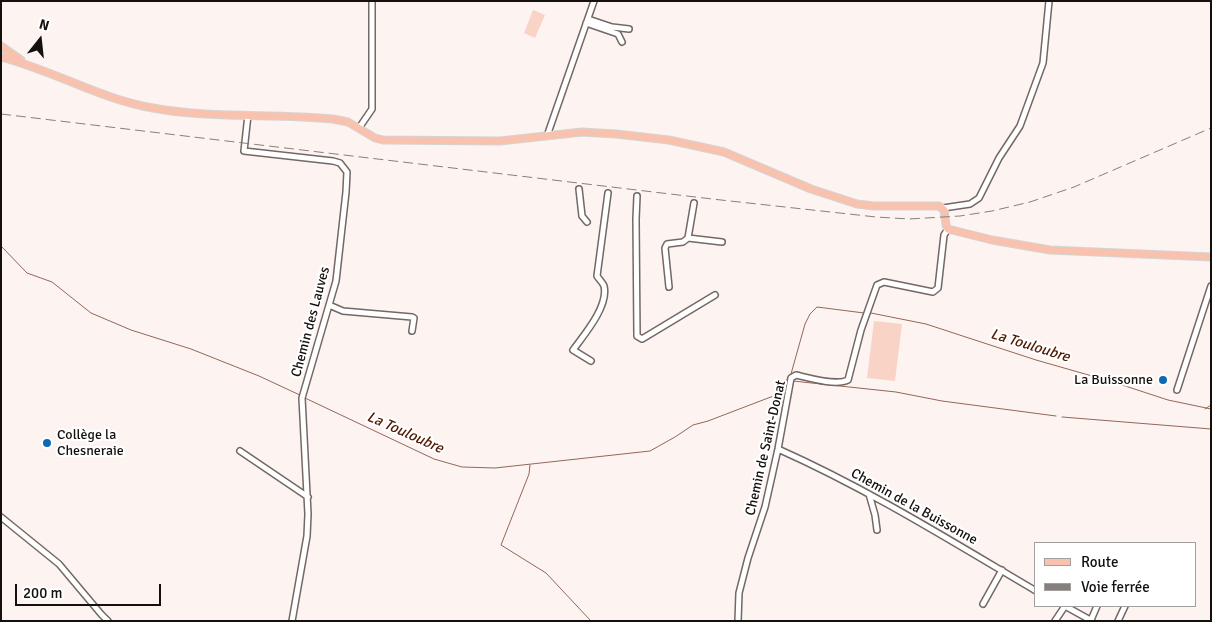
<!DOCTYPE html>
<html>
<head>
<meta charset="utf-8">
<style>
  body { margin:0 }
  #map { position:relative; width:1212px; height:622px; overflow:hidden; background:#fdf3f0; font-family:Signika,sans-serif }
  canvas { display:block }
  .frame { position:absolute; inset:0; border:2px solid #14100e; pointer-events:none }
  .legend { position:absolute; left:1034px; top:542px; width:162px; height:65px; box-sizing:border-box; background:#fff; border:1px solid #a19f9f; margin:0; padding:6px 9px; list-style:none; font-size:15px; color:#14100e }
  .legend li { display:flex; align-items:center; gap:10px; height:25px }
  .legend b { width:25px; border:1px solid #a19f9f }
  .north { position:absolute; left:15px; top:15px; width:50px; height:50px; -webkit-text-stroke:4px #fff; paint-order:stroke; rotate:16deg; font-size:14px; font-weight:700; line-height:20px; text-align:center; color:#14100e }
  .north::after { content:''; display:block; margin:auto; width:18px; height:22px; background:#14100e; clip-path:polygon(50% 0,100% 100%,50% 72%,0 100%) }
  .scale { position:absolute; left:15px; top:584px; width:146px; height:22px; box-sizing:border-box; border:2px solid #14100e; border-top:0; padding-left:6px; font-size:15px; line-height:18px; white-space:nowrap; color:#14100e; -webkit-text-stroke:4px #fff; paint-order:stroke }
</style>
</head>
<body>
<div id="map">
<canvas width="1212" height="622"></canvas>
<div class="frame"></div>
<ul class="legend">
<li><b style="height:6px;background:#f8c2ae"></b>Route</li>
<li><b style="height:6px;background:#867f7c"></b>Voie ferrée</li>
</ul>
<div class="north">N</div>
<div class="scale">200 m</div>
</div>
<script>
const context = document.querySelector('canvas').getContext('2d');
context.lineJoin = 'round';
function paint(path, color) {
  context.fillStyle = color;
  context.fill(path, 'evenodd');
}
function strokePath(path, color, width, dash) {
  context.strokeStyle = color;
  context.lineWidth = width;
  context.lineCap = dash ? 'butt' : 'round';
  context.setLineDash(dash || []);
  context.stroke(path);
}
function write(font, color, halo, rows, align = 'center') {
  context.font = font + ' Signika,sans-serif';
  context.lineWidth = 4.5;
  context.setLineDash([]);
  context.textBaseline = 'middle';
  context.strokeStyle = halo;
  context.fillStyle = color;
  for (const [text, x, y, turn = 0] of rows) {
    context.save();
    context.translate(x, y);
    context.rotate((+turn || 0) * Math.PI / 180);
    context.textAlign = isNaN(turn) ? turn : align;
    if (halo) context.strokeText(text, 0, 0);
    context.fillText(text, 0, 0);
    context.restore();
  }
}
paint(new Path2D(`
  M533,10L545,15L535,38L524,33Z
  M874,321L902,324L895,381L867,378Z`), '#f9d4c6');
strokePath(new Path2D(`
  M1,246L27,273L52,282L91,313L131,330L191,349L259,376L302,396
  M871,313L926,324L1036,360L1113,382L1168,400L1211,409
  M793,381L896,392L942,401L1056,416
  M305,398L434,459L462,467L495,468L650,451L675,437L693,425L708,421L776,395L791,374L805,324L810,314L817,307L864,313
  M1205,409L1211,405
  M1062,417L1211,429
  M530,465L529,474L501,545L546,573L591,621`), '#936757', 1);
const minor = new Path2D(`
  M588,19L612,27L629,29
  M586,23L618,34L622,42
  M248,115L244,151L333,161L340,163L347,172L346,192L336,281L302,398L308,514L307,536L292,621
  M359,128L372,109V1
  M547,136L594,1
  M579,189L582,216L587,222
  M637,196L636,219L637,336L642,339L715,295
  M694,203L688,238L722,242
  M943,208L970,204L979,198L999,158L1020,126L1043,63L1049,1
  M669,287L665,248L667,244L683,242L688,238
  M329,305L343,311L412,317L414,318L412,331
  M591,361L573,350C584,335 609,306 604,286C603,283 599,279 597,276L608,193
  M1177,390L1211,286
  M778,449C868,489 951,541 1036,591
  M240,451L308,497
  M869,494L875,515L877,530
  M1,517L59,564L101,614L108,621
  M983,604L1002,570
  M1065,606L1092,621
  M1091,620L1097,606
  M738,621L739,593L748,558L765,507L778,449L791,378L796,375C809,378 836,386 848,380L861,330L877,285L884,282L933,292L938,288L944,235L948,229
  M1055,621L1065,606
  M1118,621L1125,606`);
const major = new Path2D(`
  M1,46L21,60
  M1,57C53,70 100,99 153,108C212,119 273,113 333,119L348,122L375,138L383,140L500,141L582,132L616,134L669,140L724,152L811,189L857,204L874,206H939L944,210L946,225L948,229L992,240L1050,250L1211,257`);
strokePath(minor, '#736864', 8);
strokePath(major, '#d5d4d4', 9);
strokePath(minor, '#fff', 5);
strokePath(major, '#f8c2ae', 7);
strokePath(new Path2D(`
  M1,114L712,199L876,217L909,219L960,216L992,211L1030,202L1074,187L1211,128`), '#867f7c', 1, [10, 5]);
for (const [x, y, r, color] of [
  [1163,380,5,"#0b69b6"],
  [47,443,5,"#0b69b6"]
]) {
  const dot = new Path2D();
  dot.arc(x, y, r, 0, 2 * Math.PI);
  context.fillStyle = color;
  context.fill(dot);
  strokePath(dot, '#fff', 2);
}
write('14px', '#14100e', '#fff', [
  ["Chemin des Lauves",311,322,-75],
  ["Chemin de Saint-Donat",766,448,-77],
  ["Chemin de la Buissonne",914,507,29]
]);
write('14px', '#14100e', '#fff', [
  ["La Buissonne",1153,380],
  ["Collège la",57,435,"left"],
  ["Chesneraie",57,451,"left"]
], 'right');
write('italic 15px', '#511a03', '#fff', [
  ["La Touloubre",1030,346,17],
  ["La Touloubre",405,433,24]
]);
</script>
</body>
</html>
